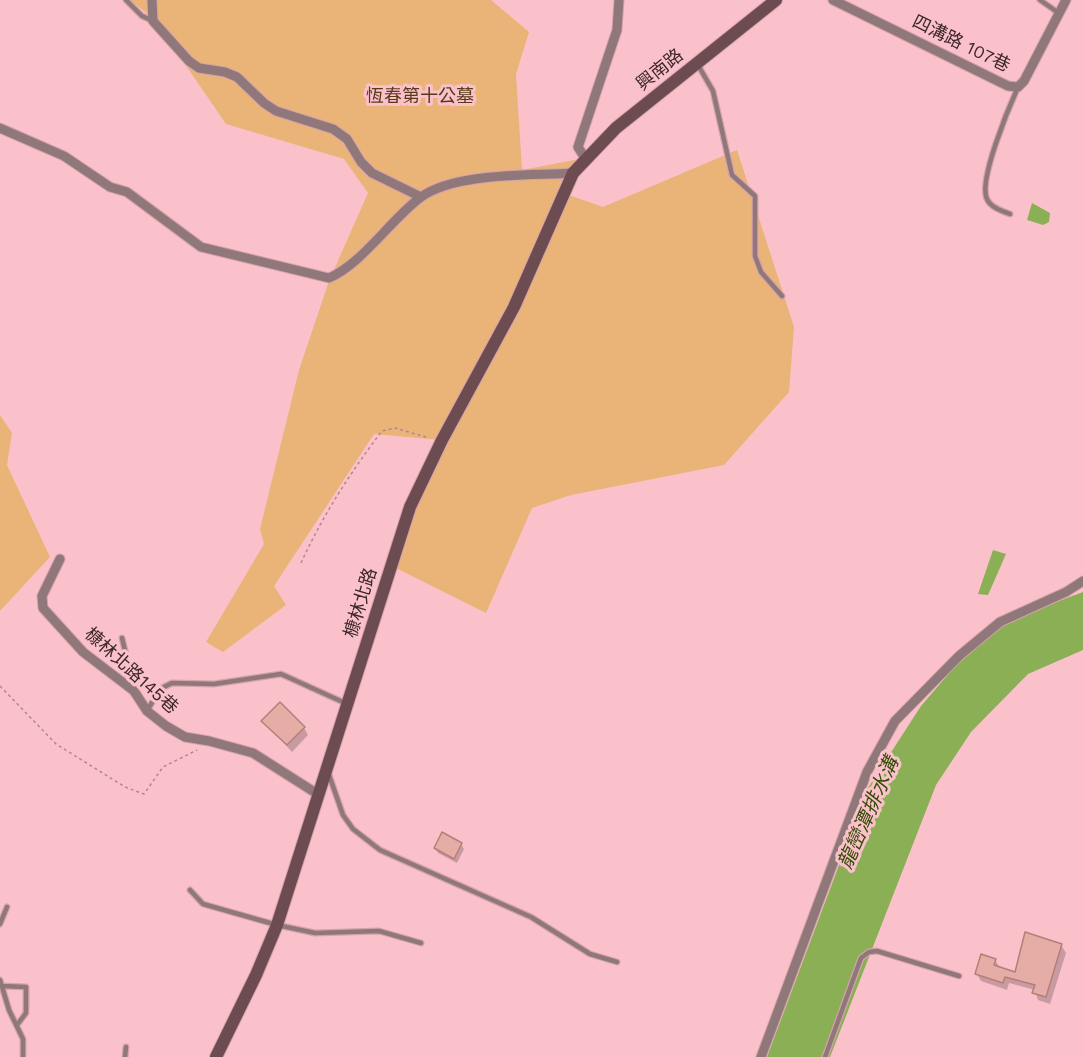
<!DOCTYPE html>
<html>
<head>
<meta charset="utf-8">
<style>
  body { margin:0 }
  canvas { display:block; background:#fac1ca }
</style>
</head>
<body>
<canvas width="1083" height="1057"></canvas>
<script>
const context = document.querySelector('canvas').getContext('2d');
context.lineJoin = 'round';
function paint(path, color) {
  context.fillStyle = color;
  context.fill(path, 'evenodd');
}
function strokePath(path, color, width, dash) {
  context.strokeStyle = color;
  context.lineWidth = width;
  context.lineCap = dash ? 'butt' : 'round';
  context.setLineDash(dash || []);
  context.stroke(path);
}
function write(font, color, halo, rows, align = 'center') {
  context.font = font + ' "Work Sans","Noto Sans TC",sans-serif';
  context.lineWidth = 6;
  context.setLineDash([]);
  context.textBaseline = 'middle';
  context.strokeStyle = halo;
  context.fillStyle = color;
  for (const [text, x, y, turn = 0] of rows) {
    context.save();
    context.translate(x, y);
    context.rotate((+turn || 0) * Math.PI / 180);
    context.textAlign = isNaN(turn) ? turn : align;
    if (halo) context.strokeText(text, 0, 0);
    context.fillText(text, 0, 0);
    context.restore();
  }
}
paint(new Path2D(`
  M130,0H491L529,32L516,74L522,170L585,158L566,194L603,207L737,150L794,327L789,392L724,465L571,495L532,508L486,613L392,566L441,440L374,434L274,586L286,605L223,652L206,642L264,544L260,529L299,370L329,281L368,193L344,159L226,124L154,19Z
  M0,415L12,433L7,465L50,557L0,611Z`), '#eab378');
paint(new Path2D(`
  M1032,203L1050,213L1049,222L1043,225L1027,220Z
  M993,550L1006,554L988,595L978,594Z
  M1083,592V650L1028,674L971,732L936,785L830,1057H767L868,788L921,706L957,664L989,635L1016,617Z`), '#8aaf54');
paint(new Path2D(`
  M263,721L304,728L308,735L292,752Z
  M461,844L464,849L457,863L438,853L435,848Z
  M1061,945L1066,953L1050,1004L1038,1000L1035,990L1009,983L1007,990L981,981L977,974L995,960L1000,968L1016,974Z`), '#0003');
const building = new Path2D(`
  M280,702L305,727L287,745L261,721Z
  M442,832L462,843L454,859L434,848Z
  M1025,932L1062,944L1046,997L1032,993L1035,985L1005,977L1003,983L975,974L981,954L996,959L994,965L1015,972Z`);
paint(building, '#e5ada5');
strokePath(building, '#b47f78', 1.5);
const lane = new Path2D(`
  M126,0L142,16L153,21
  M1040,0L1060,14
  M698,65L713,91L732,175L755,196V256L761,272L782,296
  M1010,214C1002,211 990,207 987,199C978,181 1009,107 1018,87
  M122,638L134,688
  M147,711L160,689L172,683L214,684L281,674L345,703
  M328,772L343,815L353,829L380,850L531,917L590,954L617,962
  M190,890L203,904L277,925L315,933L379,931L421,943
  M0,924L7,907
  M0,980L9,1010L23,1039V1057
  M3,986L26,987V1013L17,1025
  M125,1057L126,1047
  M825,1057L861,958L869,952L877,951L959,976`);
const street = new Path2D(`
  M152,0L153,21L189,61L199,68L225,72L237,77L264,103L276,111L333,129L347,139L361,162L372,173L421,197
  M833,0L1008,86L1018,87L1024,81L1066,0
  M0,128L64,156L110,187L127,192L201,247L329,278C363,263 391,219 421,197C456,172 530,176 573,173
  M585,158L578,147L617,30L619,0
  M60,559L42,596L43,608L83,652L134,691L147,711L166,726L185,737L209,741L253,753L319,795
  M761,1057L867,772L895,721L959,656L1000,622L1066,592L1083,581`);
const secondary = new Path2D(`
  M216,1057L256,975L277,925L410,507L442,440L514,307L573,173L616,128L776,0`);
strokePath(lane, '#d4a2aa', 7);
strokePath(street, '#d4a2aa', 11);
strokePath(secondary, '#d4a2aa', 14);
strokePath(new Path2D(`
  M301,563C323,515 350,473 382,431L395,428L429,438
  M0,686L56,744L125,787L144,794L163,767L197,750`), '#b3878e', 1.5, [3, 3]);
strokePath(lane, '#8f777a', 4.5);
strokePath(street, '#8f777a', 9);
strokePath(secondary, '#6d4c51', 12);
write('18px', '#3d272b', '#fac1ca', [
  ["四溝路 107巷",961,44,26],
  ["興南路",660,70,-39],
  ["槺林北路",361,603,-73],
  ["槺林北路145巷",131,671,42]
]);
write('18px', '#573a19', '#fac1ca', [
  ["恆春第十公墓",420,97]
]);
write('italic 20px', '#354c08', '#fac1ca', [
  ["龍巒潭排水溝",869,813,-66]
]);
</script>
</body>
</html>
